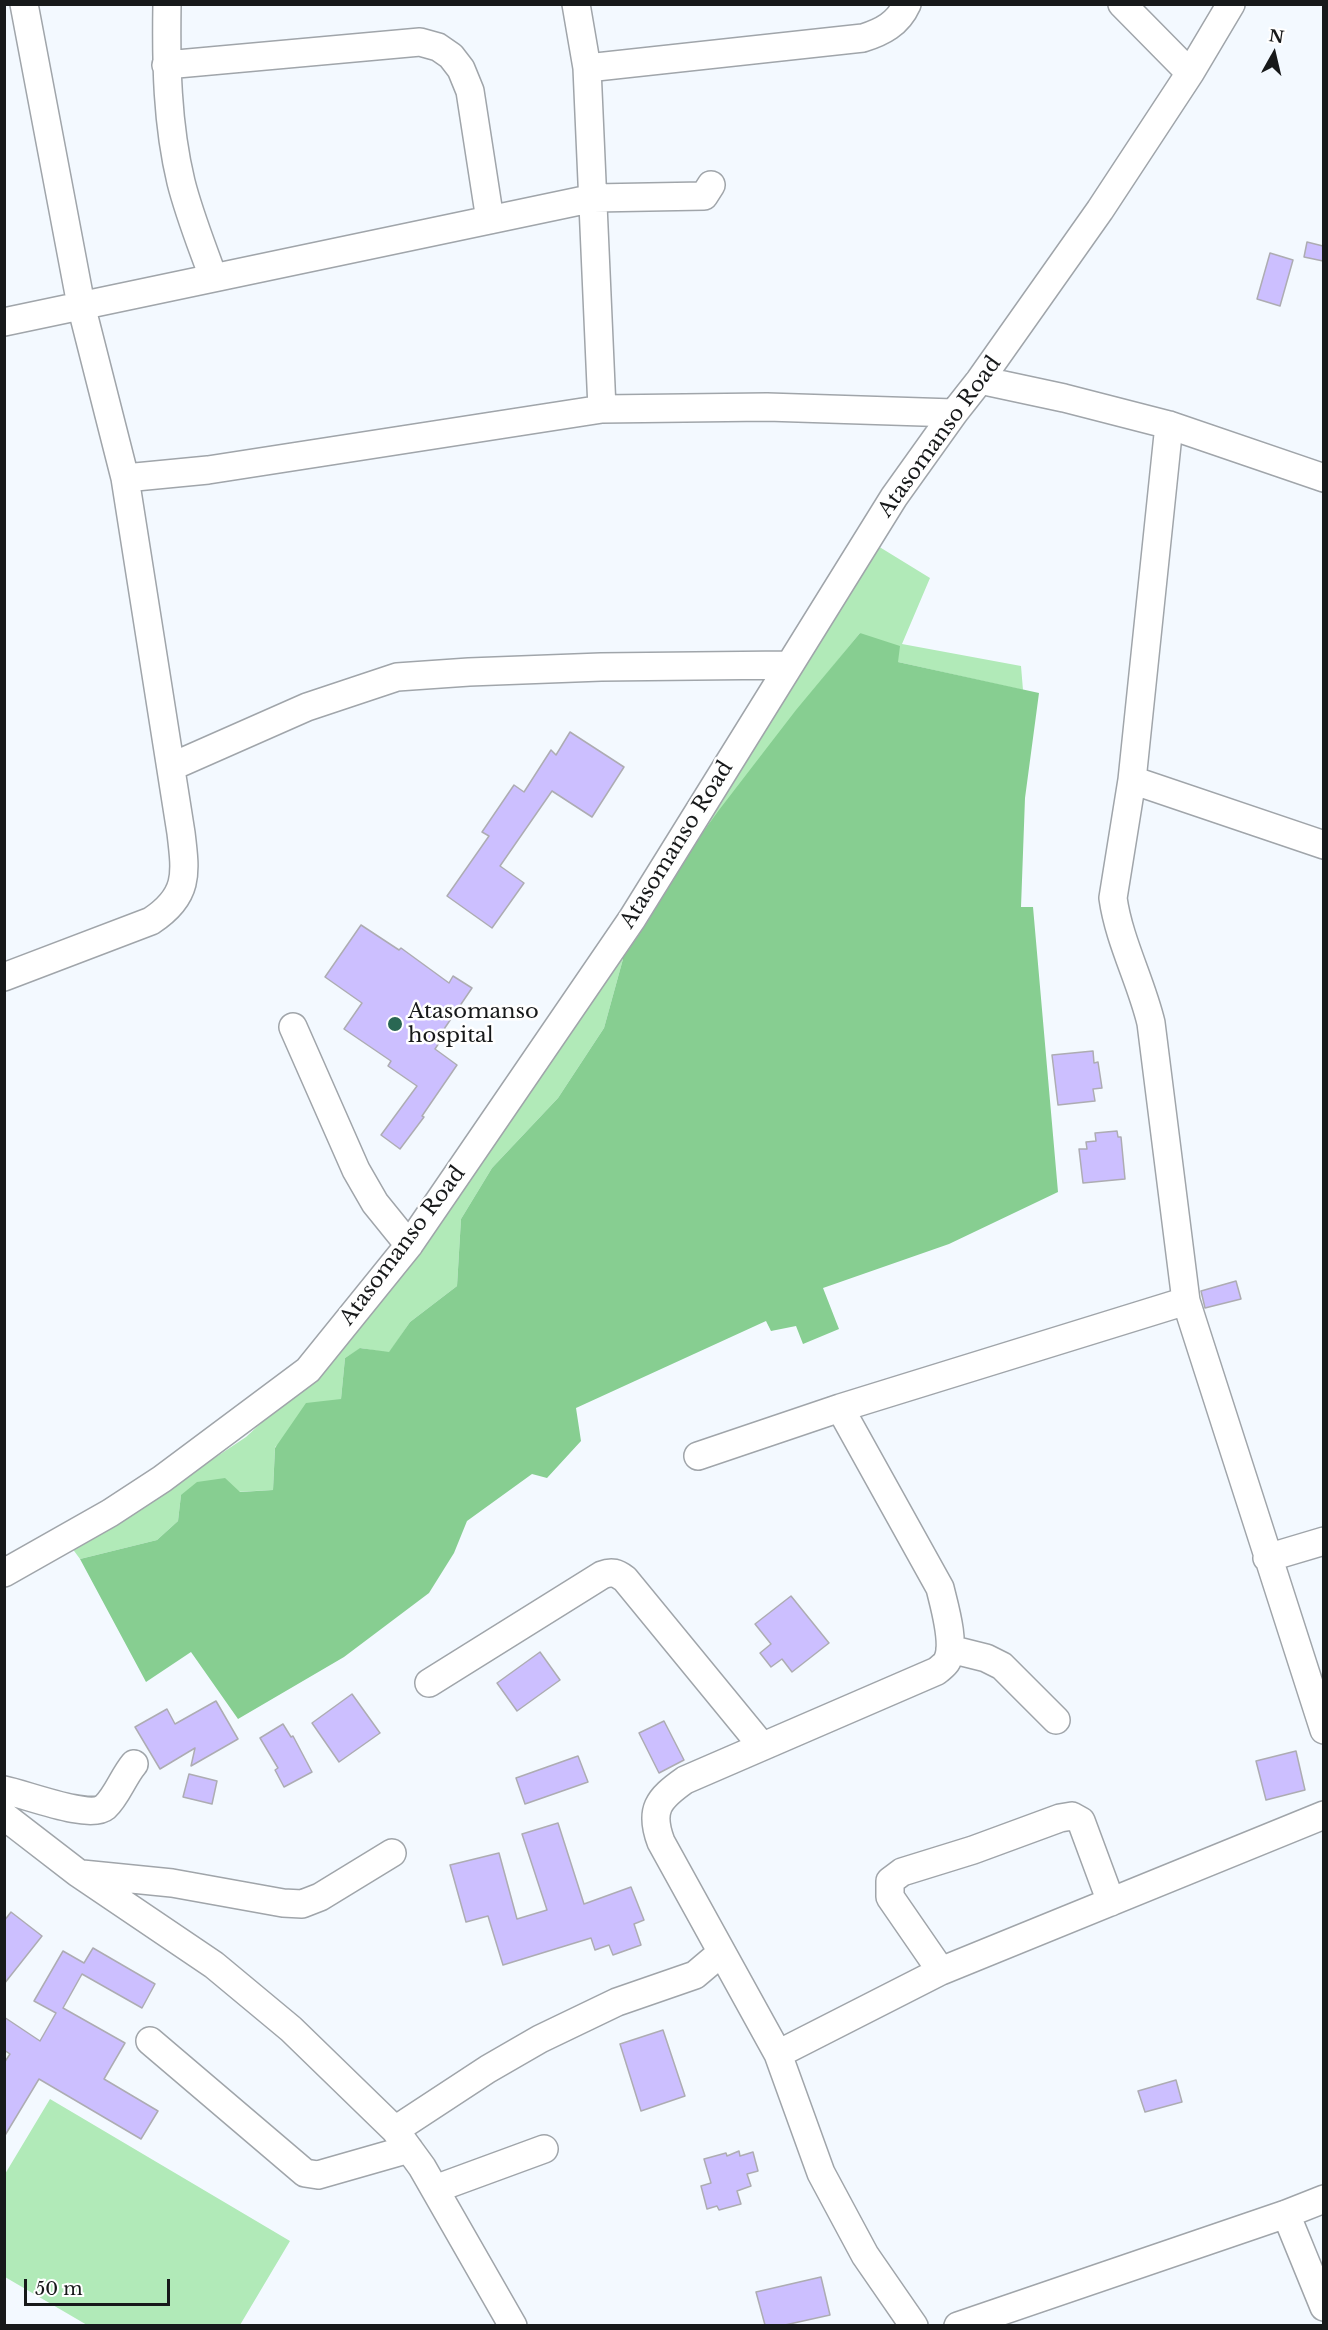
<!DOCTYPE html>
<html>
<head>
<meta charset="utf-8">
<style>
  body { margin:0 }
  #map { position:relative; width:1328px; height:2330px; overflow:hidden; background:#f3f9ff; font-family:"Libre Baskerville",serif }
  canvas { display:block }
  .frame { position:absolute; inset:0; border:6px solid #17191a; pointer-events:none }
  .north { position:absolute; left:1244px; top:24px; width:60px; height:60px; -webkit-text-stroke:4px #fff; paint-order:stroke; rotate:8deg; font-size:16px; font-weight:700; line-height:24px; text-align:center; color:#17191a }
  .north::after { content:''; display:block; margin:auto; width:21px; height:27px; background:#17191a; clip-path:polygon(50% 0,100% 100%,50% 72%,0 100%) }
  .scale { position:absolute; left:24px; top:2279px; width:146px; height:27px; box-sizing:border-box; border:3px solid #17191a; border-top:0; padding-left:8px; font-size:18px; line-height:21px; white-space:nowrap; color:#17191a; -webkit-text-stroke:4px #fff; paint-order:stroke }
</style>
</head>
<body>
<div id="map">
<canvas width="1328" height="2330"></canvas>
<div class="frame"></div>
<div class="north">N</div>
<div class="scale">50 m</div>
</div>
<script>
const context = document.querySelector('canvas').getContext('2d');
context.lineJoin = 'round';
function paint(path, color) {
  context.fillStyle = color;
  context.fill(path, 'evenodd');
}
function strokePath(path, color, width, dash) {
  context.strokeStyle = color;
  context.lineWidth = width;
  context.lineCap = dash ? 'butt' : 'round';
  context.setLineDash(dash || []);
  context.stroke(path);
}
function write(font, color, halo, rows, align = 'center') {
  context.font = font + ' "Libre Baskerville",serif';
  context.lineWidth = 5;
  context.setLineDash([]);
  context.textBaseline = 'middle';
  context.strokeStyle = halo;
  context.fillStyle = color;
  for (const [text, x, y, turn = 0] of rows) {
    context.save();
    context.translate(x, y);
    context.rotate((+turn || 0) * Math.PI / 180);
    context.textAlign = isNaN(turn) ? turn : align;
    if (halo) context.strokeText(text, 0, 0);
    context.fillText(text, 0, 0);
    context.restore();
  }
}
paint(new Path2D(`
  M873,543L930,578L902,644L1021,666L1023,690L898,662L860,633C775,736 696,842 619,950L623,959L604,1028L558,1098L492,1168L461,1219L457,1286L410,1322L389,1353L361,1348L345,1358L341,1399L275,1447L273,1490L181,1495L178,1521L157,1540L80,1559L69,1544L138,1509L246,1437L318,1370Z
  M50,2099L290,2241L240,2325H87L5,2277V2174Z`), '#b1eab8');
paint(new Path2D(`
  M860,633L900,646L898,662L1039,693L1025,798L1021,907H1033L1058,1192L949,1244L823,1288L839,1329L803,1344L796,1326L771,1331L766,1321L576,1408L581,1441L547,1478L532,1474L467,1521L454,1553L429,1593L344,1657L238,1719L191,1652L146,1682L80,1559L157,1540L178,1521L181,1495L197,1482L225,1478L240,1492L273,1490L275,1448L306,1403L341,1399L345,1358L360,1348L389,1352L410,1322L457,1286L461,1219L492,1168L558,1098L604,1028L623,959L618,950L719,810L796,710Z`), '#87ce91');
const building = new Path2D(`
  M1307,242L1323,246V261L1304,257Z
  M1270,253L1293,260L1280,306L1257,299Z
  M570,732L624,767L592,817L552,791L500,866L524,883L492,928L447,896L489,836L482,832L514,785L524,792L551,750L556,755Z
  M361,925L399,950L401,948L449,983L453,976L472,988L440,1035L443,1037L435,1049L457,1065L422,1116L424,1117L400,1149L381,1135L417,1086L388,1066L391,1061L344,1029L362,1003L325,977Z
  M1093,1051L1094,1063L1098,1062L1102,1088L1093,1089L1095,1101L1058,1105L1052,1055Z
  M1117,1131L1118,1137H1121L1125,1179L1083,1183L1079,1149H1087L1086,1142L1096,1141L1095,1133Z
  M1236,1281L1241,1299L1205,1308L1201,1291Z
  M791,1596L829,1643L792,1672L782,1659L771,1667L760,1653L771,1644L755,1624Z
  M540,1652L560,1680L517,1711L497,1683Z
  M352,1694L380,1733L339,1762L312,1723Z
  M216,1701L238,1739L191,1766L195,1748L160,1769L135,1727L167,1709L175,1724Z
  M664,1721L684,1760L659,1773L639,1733Z
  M283,1724L291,1737L293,1736L312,1772L284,1787L275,1770L278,1768L260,1738Z
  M1296,1751L1305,1790L1266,1800L1256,1761Z
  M578,1756L588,1782L525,1804L516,1778Z
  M189,1774L217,1781L212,1804L183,1797Z
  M558,1823L584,1904L631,1887L644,1920L634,1924L641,1945L613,1955L609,1945L595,1950L591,1938L503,1965L488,1916L466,1922L450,1865L499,1853L517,1919L547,1910L522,1834Z
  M11,1912L42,1936L4,1984V1921Z
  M93,1948L155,1984L142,2008L82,1974L63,2008L125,2043L104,2079L158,2111L141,2139L39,2079L4,2137V2063L10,2054L4,2050V2017L40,2041L56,2013L34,2001L63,1951L84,1963Z
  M663,2030L685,2096L641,2111L620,2044Z
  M1176,2080L1182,2102L1145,2112L1138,2091Z
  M739,2151L740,2156L753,2152L758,2171L747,2174L751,2186L737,2191L741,2204L719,2210L717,2206L707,2209L701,2186L711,2183L704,2159L726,2153L727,2156Z
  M821,2277L830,2315L785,2325H765L756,2292Z`);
paint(building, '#ccbfff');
strokePath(building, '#adacb2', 1.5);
const minor = new Path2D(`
  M24,4L81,305L125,478L208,470L602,409L767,407L954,413
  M167,4C166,64 167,124 181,182C189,214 202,246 213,277
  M576,4L587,68L602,409
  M1122,4L1190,73
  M166,65L420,42L438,47L451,56L461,69L470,91L490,220
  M587,68L863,38C882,32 898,24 907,4
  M4,322L594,198L704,196L711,185
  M980,380L1064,398L1169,425L1324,478
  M1169,425L1132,780L1113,898C1119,941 1141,981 1151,1023L1186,1301L1324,1730
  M171,767L307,707L397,677L469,672L601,667L789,665
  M1132,780L1324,845
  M4,977L151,921C189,896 186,874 181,833L125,478
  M293,1027L356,1170L375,1203L409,1245
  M840,1408L940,1588C944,1605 956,1644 947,1661C945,1665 940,1668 937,1671L685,1780C658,1799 649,1810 661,1842L778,2054L821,2173L865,2255L914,2326
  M698,1456L840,1408L1186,1301
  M1267,1558L1324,1541
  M4,1573L110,1513L162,1479L308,1370L409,1245L632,919L894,497L954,413L980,380L1100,210L1190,73L1231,4
  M950,1649L986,1658L1002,1666L1056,1720
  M429,1683L602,1575C612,1571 617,1573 625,1579L762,1746
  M4,1790C25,1794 90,1820 105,1807C117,1796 123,1777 134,1764
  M4,1816L78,1873L214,1965L291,2029L395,2130L422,2167L513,2326
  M82,1874L172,1883L283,1903L302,1904L320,1897L392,1853
  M941,1971L890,1897V1881L902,1872L973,1850L1060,1818L1072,1816L1081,1821L1111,1902
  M150,2041L305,2173L318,2175L409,2149
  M778,2054L941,1971L1324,1815
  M395,2130L488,2069L540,2039L617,2002L695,1975L721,1953
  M435,2189L544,2149
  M1286,2214L1324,2307
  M958,2326L1286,2214L1324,2199`);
strokePath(minor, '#a0a5aa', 30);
strokePath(minor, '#fff', 27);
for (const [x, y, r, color] of [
  [395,1024,8,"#296753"]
]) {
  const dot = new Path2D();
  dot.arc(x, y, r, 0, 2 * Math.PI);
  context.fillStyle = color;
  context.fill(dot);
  strokePath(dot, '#fff', 2);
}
write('21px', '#17191a', '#fff', [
  ["Atasomanso Road",940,437,-54],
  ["Atasomanso Road",677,845,-58],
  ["Atasomanso Road",403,1246,-53]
]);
write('21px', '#17191a', '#fff', [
  ["Atasomanso",408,1012],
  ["hospital",408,1036]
], 'left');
</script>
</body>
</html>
